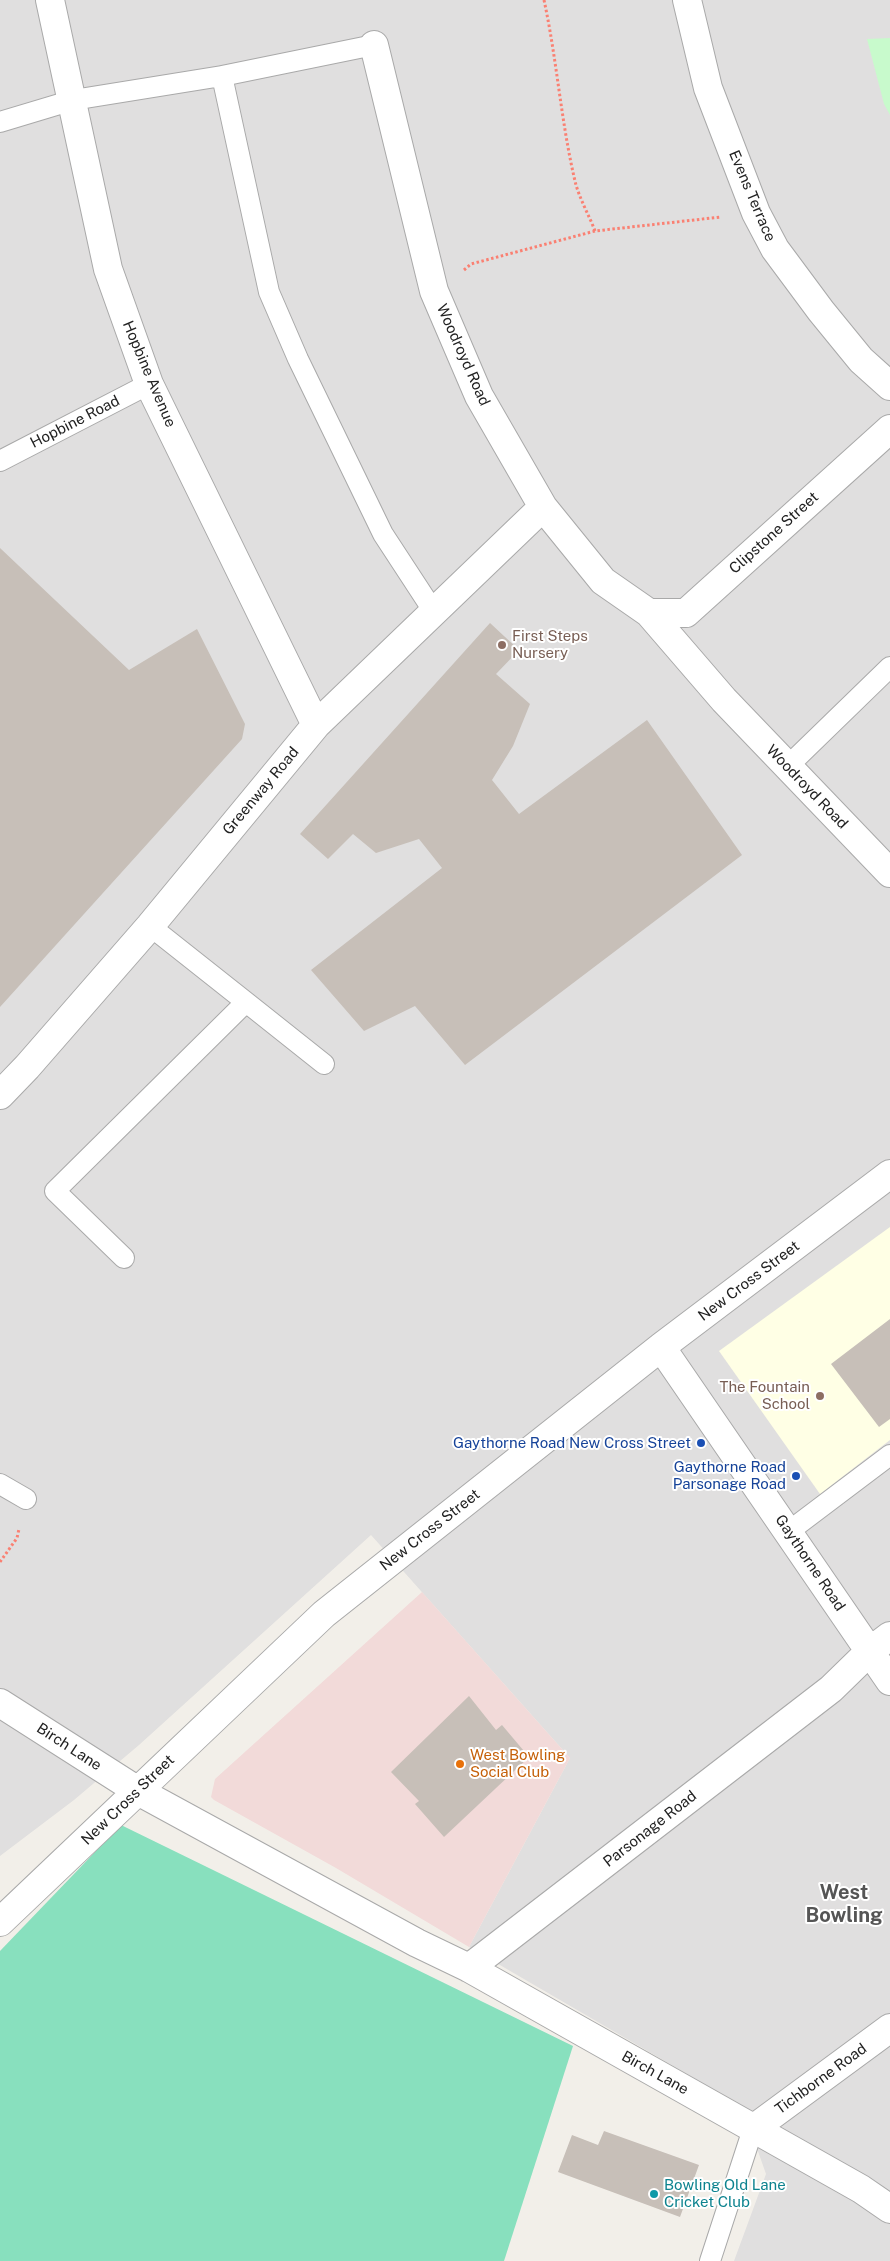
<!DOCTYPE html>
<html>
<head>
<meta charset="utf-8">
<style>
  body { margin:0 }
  canvas { display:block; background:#f2efe9 }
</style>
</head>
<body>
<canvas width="890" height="2261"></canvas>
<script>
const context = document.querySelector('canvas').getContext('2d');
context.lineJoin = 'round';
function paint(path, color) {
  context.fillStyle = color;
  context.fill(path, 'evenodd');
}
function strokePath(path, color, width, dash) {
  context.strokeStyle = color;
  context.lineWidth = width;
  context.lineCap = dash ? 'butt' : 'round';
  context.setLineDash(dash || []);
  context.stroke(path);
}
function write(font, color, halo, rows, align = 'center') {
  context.font = font + ' "Public Sans",sans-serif';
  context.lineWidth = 4;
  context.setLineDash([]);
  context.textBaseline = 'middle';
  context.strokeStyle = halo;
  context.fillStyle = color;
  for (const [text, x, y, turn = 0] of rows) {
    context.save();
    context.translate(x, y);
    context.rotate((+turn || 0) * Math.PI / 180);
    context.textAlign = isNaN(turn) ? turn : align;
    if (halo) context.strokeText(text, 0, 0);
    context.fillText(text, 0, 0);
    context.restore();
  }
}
paint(new Path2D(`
  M0,0H890V2261H734L766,2174L742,2106L469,1947L570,1758L371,1535L139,1745L74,1800L0,1856Z`), '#e0dfdf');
paint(new Path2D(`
  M422,1592L570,1758L469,1947L336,1868L214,1800L211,1797L215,1779Z`), '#f2dad9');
paint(new Path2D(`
  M890,1227V1440L820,1494L719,1351Z`), '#ffffe5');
paint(new Path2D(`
  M890,38V115L884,104L867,39Z`), '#c8facc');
paint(new Path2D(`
  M121,1825L573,2046L504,2261H0V1951Z`), '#88e0be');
paint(new Path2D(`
  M0,548L129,670L197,629L245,724L242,739L0,1007Z
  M490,623L519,650L496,674L530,704L513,746L492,780L519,814L647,720L742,855L465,1065L415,1006L364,1031L311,970L442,868L419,839L376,853L353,834L328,859L300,834Z
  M890,1319V1419L879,1427L831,1364Z
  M469,1696L496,1730L502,1725L529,1757L444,1837L415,1804L419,1801L391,1772Z
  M604,2131L699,2165L680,2217L558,2172L572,2135L598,2145Z`), '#c7bfb8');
const lane = new Path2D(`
  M222,76L269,292L298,359L383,534L434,612
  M0,122L73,100L222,76L374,45
  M0,461L149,384
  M787,767L890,667
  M246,1002L324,1064
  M124,1258L55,1191L246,1002L150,926
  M0,1484L26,1499
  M788,1532L890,1455
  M710,2261L753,2129`);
const street = new Path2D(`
  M50,0L108,269L149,384L316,725
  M687,0L708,88L756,213L775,249L821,311L861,360L890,386
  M374,45L434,291L479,396L543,507L603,581L649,613L724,700L890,873
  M649,613H686L890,429
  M0,1095L27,1067L150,926L316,725L543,507
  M661,1347L890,1681
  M0,1703L138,1791L417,1943L469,1968L861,2189L890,2209
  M0,1922L324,1614L661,1347L890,1174
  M469,1968L831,1689L869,1652L890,1636
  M753,2129L890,2028`);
strokePath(lane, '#a9a9a9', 22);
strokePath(street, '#a9a9a9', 30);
strokePath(new Path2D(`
  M544,0C557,60 561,122 575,181C579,198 589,215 595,231
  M464,270L471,264L595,231L721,217
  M0,1562L17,1538L19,1529`), '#fa8072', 3, [2.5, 2.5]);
strokePath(lane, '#fff', 20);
strokePath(street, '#fff', 28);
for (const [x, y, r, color] of [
  [502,645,5,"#8d6e63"],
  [820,1396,5,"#8d6e63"],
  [701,1443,5,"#1a4fb4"],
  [796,1476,5,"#1a4fb4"],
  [460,1764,5,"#e8710a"],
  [654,2194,5,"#0f9aa8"]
]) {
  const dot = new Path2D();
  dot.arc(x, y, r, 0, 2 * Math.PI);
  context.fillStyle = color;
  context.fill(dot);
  strokePath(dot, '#fff', 2);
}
write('15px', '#222', '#fff', [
  ["Evens Terrace",752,196,67],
  ["Woodroyd Road",463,355,66],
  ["Hopbine Avenue",149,374,67],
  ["Hopbine Road",75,422,-27],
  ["Clipstone Street",774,533,-42],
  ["Woodroyd Road",807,787,46],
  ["Greenway Road",261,791,-50],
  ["New Cross Street",749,1281,-37],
  ["New Cross Street",430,1530,-38],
  ["Gaythorne Road",810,1563,56],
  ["Birch Lane",69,1747,33],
  ["New Cross Street",128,1800,-44],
  ["Parsonage Road",650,1829,-38],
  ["Birch Lane",655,2073,29],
  ["Tichborne Road",821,2079,-36]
]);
write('15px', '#785e54', '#fff', [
  ["First Steps",512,636],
  ["Nursery",512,653],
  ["The Fountain",810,1387,"right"],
  ["School",810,1404,"right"]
], 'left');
write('15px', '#164399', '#fff', [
  ["Gaythorne Road New Cross Street",691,1443],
  ["Gaythorne Road",786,1467],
  ["Parsonage Road",786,1484]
], 'right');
write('15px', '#c56008', '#fff', [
  ["West Bowling",470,1755],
  ["Social Club",470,1772]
], 'left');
write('15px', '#0d838f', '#fff', [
  ["Bowling Old Lane",664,2185],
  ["Cricket Club",664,2202]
], 'left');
write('bold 20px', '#555', '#fff', [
  ["West",844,1893],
  ["Bowling",844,1916]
]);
</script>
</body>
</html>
